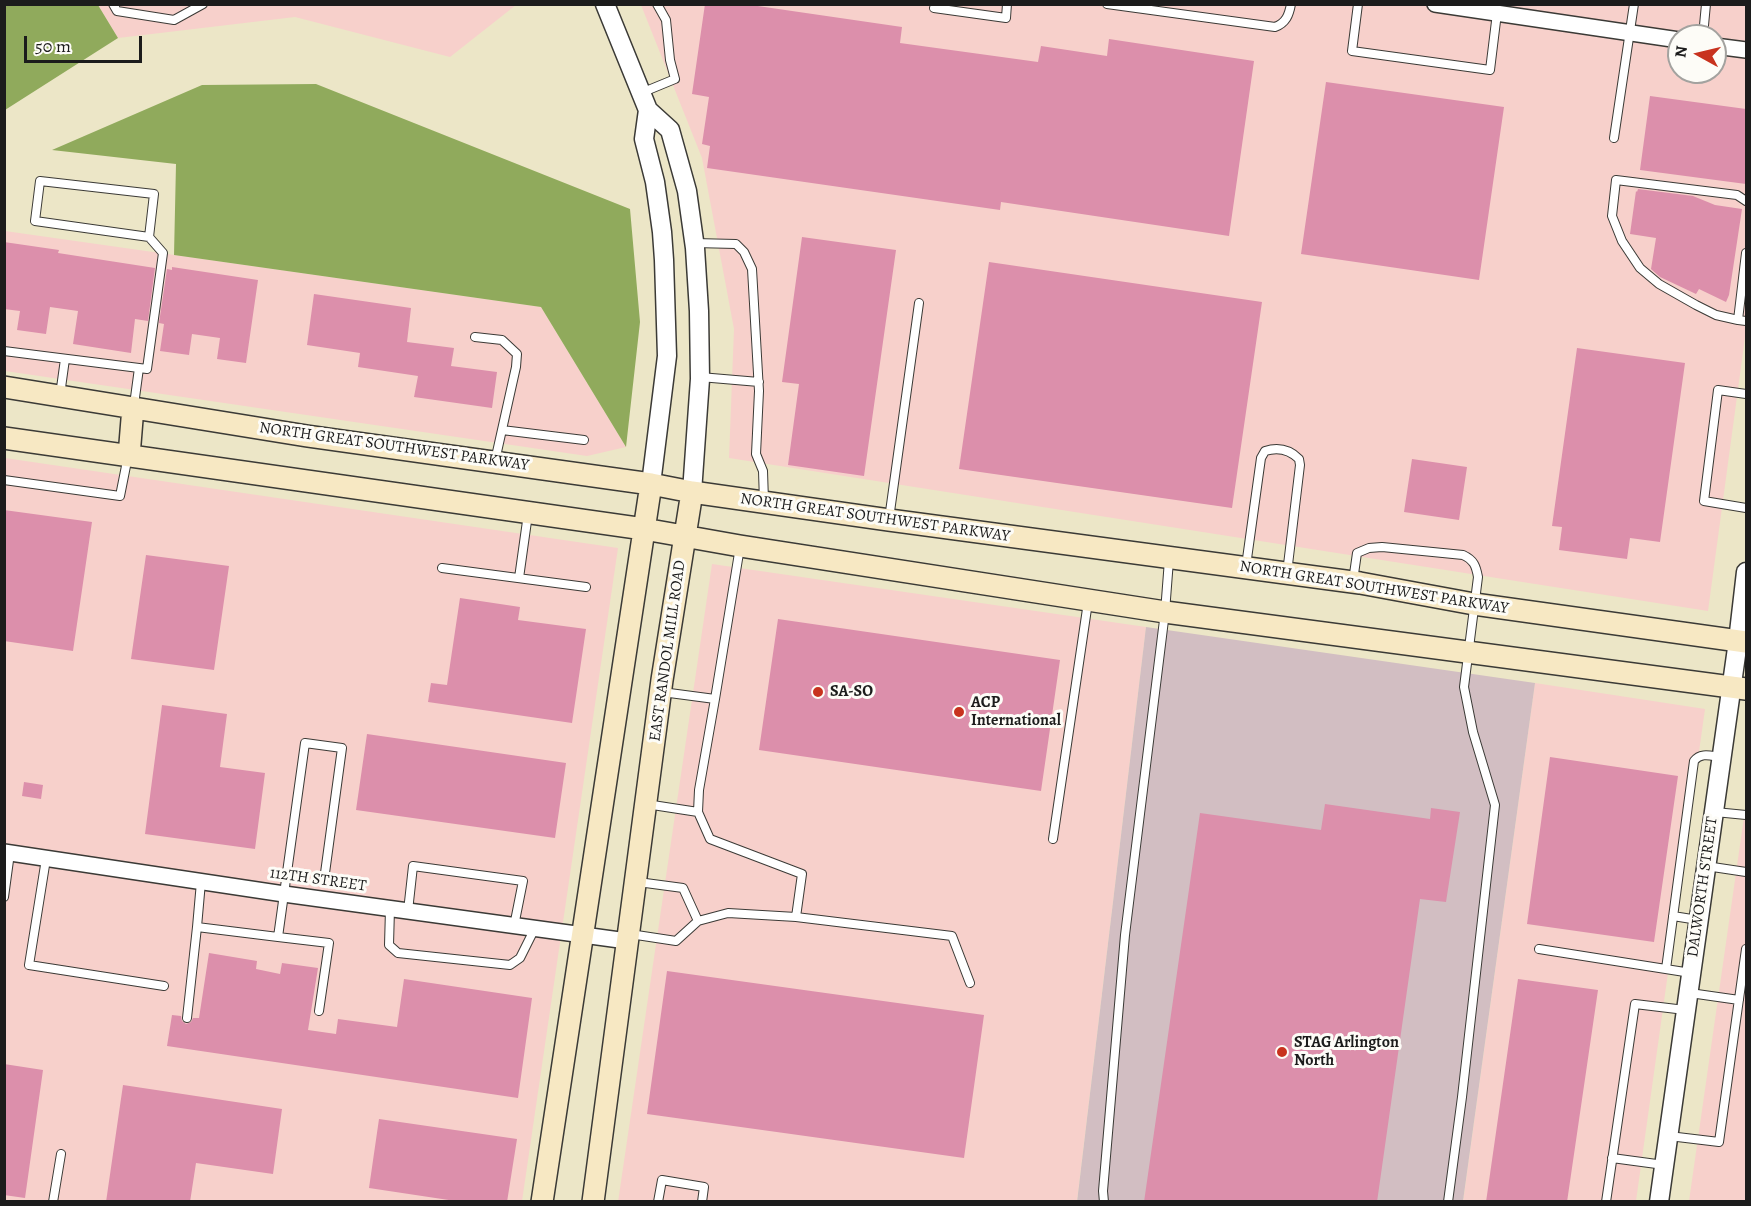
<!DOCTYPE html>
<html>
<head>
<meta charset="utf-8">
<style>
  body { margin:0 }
  #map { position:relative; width:1751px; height:1206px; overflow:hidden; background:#ece6c7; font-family:Alegreya,serif }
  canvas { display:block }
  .frame { position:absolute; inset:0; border:6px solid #1c1c1c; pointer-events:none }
  .north { position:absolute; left:1667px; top:24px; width:60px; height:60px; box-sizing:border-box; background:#fdfcf7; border:2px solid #a3a29f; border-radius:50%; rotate:278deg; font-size:16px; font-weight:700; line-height:24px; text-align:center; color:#1c1c1c }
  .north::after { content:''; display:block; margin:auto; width:21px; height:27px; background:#c8321e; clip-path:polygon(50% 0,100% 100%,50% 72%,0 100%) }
  .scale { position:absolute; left:24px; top:36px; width:118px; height:27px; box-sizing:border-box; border:3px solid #1c1c1c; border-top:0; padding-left:8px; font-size:18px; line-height:21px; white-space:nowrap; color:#1c1c1c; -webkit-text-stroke:4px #fdfcf7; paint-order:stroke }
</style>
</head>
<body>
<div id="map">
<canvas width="1751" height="1206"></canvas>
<div class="frame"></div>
<div class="north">N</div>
<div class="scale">50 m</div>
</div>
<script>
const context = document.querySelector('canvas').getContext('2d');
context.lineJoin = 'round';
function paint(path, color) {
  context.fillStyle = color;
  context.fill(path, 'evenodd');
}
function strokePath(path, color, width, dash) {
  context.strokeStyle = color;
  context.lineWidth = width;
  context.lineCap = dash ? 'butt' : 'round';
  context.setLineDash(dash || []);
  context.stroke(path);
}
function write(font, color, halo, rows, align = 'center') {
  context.font = font + ' Alegreya,serif';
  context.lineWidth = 6;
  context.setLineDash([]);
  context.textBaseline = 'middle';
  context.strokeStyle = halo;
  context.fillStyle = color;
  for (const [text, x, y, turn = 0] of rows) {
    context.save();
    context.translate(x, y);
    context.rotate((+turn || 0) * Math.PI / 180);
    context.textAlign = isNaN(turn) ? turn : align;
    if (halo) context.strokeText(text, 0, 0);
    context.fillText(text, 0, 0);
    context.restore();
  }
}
paint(new Path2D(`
  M98,5H516L450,57L295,17L118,38Z
  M641,5H1746V330L1708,611L729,458L734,329L702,158ZM1679,36H1715V72H1679Z
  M5,231L541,307L626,447L587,456L5,371Z
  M5,458L618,548L522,1201L5,1202Z
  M712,564L1146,627L1077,1201L618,1202Z
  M1535,683L1705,709L1636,1201L1463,1202Z
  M1746,803V1201H1689Z`), '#f7d0cb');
paint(new Path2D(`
  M1146,627L1535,683L1463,1201L1077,1202Z`), '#d2bec2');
paint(new Path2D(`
  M5,4L98,5L118,38L5,110Z
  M316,84L630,209L640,322L626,447L541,307L174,255L176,164L52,150L202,85Z`), '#90aa5c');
paint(new Path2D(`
  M705,4H744L902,27L900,43L1038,62L1041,46L1107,56L1109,39L1254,61L1229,236L1001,202L1000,210L707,168L710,146L702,144L709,97L692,94Z
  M1326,82L1504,107L1479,280L1301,254Z
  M1650,96L1746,109V184L1640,170Z
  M1638,189L1693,196L1715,205L1742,209L1729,295L1726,302L1699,289L1696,294L1660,277L1651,269L1656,238L1630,234L1636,191L1637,192Z
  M802,237L896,250L864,476L788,465L799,384L782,382Z
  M4,242L59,250L58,253L155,268L148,321L135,319L131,353L73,344L78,311L50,307L46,334L17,330L20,311L4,309Z
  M989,262L1262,302L1232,508L959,469Z
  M172,267L258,280L246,363L217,359L220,338L192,334L189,355L160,351L164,324L159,323L167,269L172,270Z
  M314,294L411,308L407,342L454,348L451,366L497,372L492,408L414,397L418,376L358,367L360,353L307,345Z
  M1577,348L1685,363L1660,542L1630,538L1627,559L1559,550L1562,527L1552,526Z
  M1412,459L1467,467L1459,520L1404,512Z
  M4,510L92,522L73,651L4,641Z
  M146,555L229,566L214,670L131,659Z
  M460,598L520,607L518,620L586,629L572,723L428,702L431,683L447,685Z
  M778,619L1060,660L1041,791L759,750Z
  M162,705L227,714L220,767L265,773L255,849L145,834Z
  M367,734L566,763L555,838L356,810Z
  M1550,757L1678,776L1654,942L1527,924Z
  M24,782L43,785L41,799L22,796Z
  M1325,804L1430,819L1431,808L1460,812L1446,902L1420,899L1377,1202H1144L1200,813L1321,830Z
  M209,953L257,961L256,969L280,974L282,963L318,968L308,1030L336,1034L338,1019L397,1027L404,979L532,998L518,1098L167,1046L172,1015L181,1016L182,1021L186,1024L191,1022L193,1018H199Z
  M667,971L984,1015L964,1158L647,1114Z
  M1518,979L1598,990L1567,1202H1486Z
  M4,1064L43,1070L25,1198L4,1195Z
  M123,1085L282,1109L273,1174L196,1163L190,1202H106Z
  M379,1119L517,1139L507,1202H462L369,1188Z`), '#dc8fab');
const service = new Path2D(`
  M113,4L117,11L174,20L203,4
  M1107,4L1275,27C1286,23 1289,15 1291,4
  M1358,4L1352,51L1490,70L1497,13
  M934,8L1006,18L1007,4
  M1703,36L1706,4
  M641,93L675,79L670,60L666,20L657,4
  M1614,138L1634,4
  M694,243L736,244L744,252L752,269L759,391L756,454L763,471L764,501
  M1746,253L1738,320L1746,321
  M1738,320L1716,315L1696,305L1659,284L1640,268L1622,241L1612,216L1616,180L1737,195L1746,201
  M475,337L502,340L517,354L516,367L495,461
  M4,351L147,369L163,253L149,237L35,221L40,181L154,194L149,237
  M700,377L759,382
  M1746,394L1718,390L1704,501L1746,508
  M60,395L65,359
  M134,405L139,368
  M502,430L584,440
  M4,480L120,496L128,456
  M889,519L919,303
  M1246,566L1261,458L1265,451C1278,447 1290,450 1299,459L1300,465L1287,573
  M442,568L586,587
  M519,578L528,514
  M1353,581L1357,553L1369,548L1382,547L1463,555C1474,560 1476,566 1478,577L1464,687L1473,732L1495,805L1462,1097L1448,1202
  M662,692L715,699L740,547
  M715,699L699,790L698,812L710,839L802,874L796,917
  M646,804L698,812
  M1715,812L1746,815
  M1053,839L1088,602
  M46,859L29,965L164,986
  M1706,866L1746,872
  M201,882L197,927L278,937
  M638,882L683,888L698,921
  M4,897L10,853
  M390,909L389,945L398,953L510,965L520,958L535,928
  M408,911L413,866L523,881L514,926
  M1673,916L1698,920
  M630,934L676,941L698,921L728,913L796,917L952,936L970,983
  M1539,949L1691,973
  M1666,969L1694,761C1701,752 1711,756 1721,757
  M1690,993L1739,1000
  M319,1011L329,943L278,937L305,743L342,748L325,873
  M187,1018L197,927
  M1669,1136L1719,1142L1746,949
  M1612,1158L1664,1165
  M53,1202L61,1154
  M658,1202L662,1180L704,1187L702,1202
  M1104,1202L1103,1191L1125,935L1165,612L1169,560
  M1606,1202L1635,1004L1685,1010`);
const minor = new Path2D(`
  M1435,4L1679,40
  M1715,46L1746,50
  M4,852L284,894L627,941`);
const tertiary = new Path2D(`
  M605,4L648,110L670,130L687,191L695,248L699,311L700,379L692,492
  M648,110L644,139L655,182L662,232L664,260L667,356L651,484
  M1659,1202L1738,641L1746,572`);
const secondary = new Path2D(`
  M4,387L307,436L651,484L692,492L889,520L1360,583L1474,604L1746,642
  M4,438L644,529L740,546L1165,612L1746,689
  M129,456L133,407
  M542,1202L651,484
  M593,1202L662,680L692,492`);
strokePath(service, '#3b3a36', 10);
strokePath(minor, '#3b3a36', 18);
strokePath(tertiary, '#3b3a36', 21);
strokePath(secondary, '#3b3a36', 24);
strokePath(service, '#fff', 8);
strokePath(minor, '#fff', 15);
strokePath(tertiary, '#fff', 18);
strokePath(secondary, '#f7e8c3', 21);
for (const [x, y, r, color] of [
  [818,692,6,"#c8321e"],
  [959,712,6,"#c8321e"],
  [1282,1052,6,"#c8321e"]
]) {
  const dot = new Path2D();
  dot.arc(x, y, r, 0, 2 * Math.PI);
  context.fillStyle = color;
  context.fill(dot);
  strokePath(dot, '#fdfcf7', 2);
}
write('16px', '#1c1c1c', '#fdfcf7', [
  ["NORTH GREAT SOUTHWEST PARKWAY",394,447,8],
  ["NORTH GREAT SOUTHWEST PARKWAY",875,518,8],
  ["NORTH GREAT SOUTHWEST PARKWAY",1374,588,9],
  ["EAST RANDOL MILL ROAD",668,651,-82],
  ["112TH STREET",318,880,8],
  ["DALWORTH STREET",1703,887,-82]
]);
write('bold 16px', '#1c1c1c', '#fdfcf7', [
  ["SA-SO",830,692],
  ["ACP",971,703],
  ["International",971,721],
  ["STAG Arlington",1294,1043],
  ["North",1294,1061]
], 'left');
</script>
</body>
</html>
